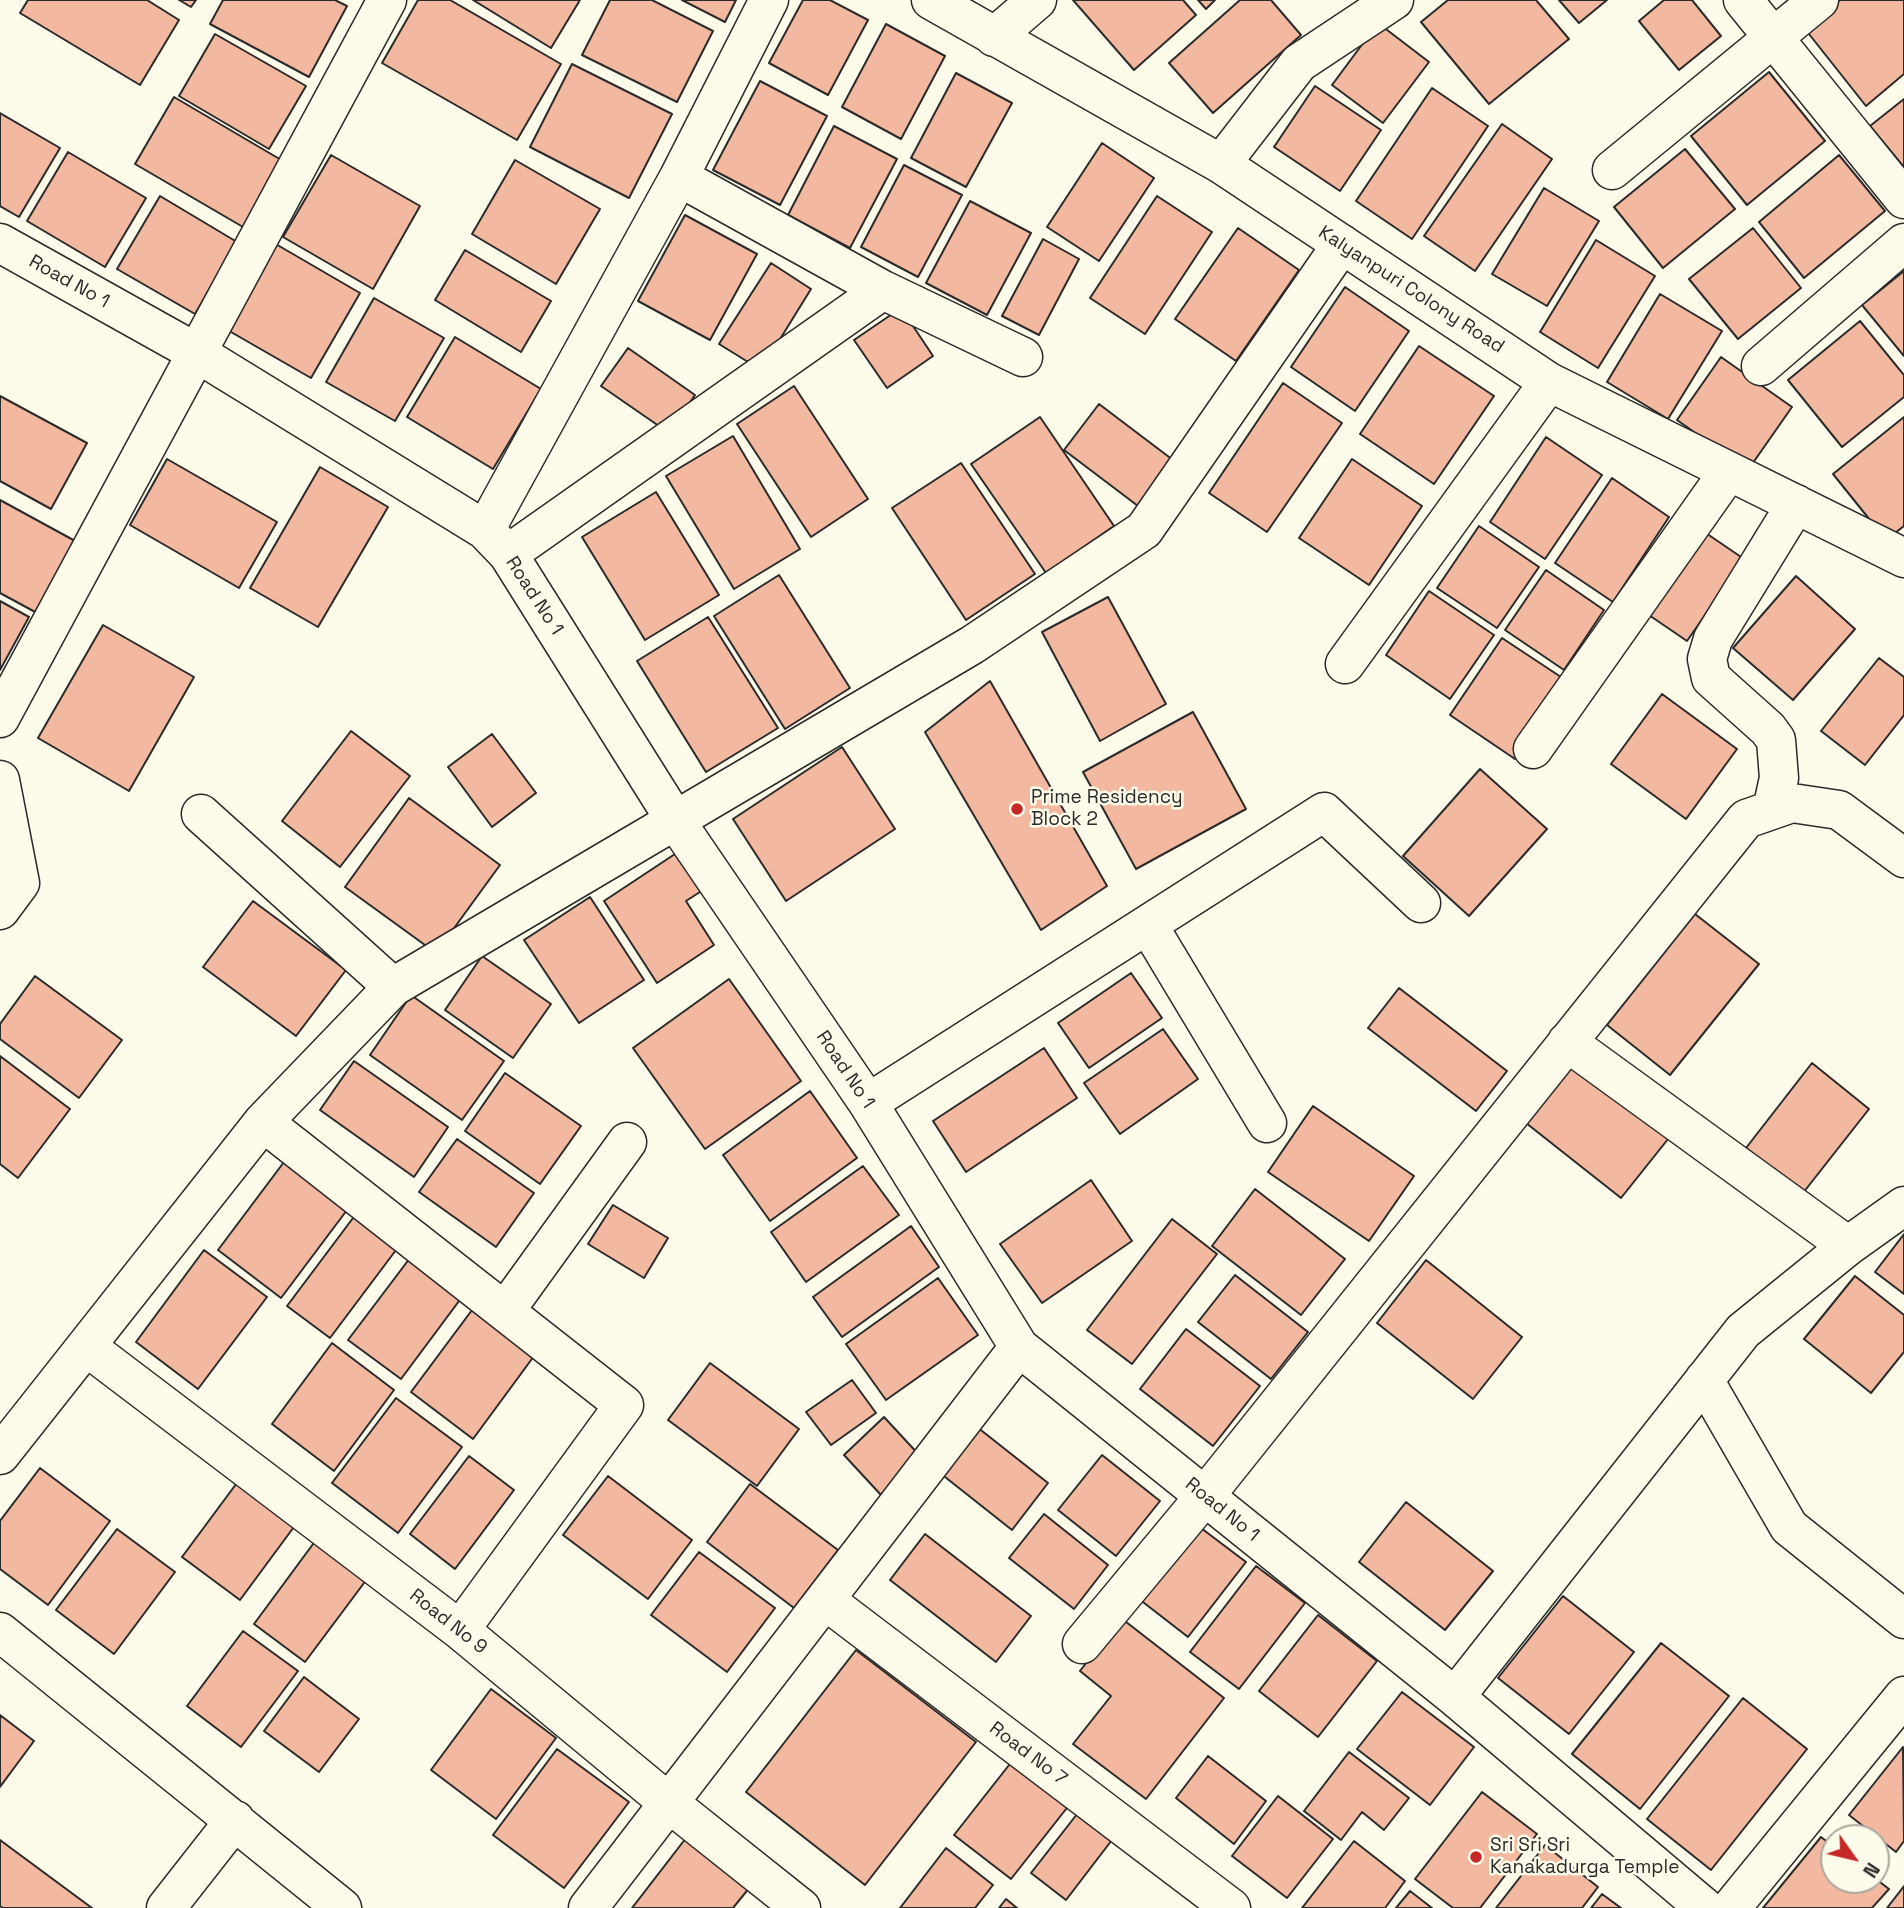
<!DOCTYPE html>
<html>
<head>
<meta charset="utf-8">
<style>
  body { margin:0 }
  #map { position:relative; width:1904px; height:1908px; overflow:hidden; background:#fdfbea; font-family:"Space Grotesk",sans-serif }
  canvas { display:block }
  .north { position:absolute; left:1820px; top:1824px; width:70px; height:70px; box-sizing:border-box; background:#fdfbea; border:2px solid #a9a89e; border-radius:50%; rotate:124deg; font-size:19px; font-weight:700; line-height:28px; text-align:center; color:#2b2b2b }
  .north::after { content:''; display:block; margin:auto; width:24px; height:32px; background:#c62828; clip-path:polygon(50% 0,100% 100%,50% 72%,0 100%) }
</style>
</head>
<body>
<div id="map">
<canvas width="1904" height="1908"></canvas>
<div class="north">N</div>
</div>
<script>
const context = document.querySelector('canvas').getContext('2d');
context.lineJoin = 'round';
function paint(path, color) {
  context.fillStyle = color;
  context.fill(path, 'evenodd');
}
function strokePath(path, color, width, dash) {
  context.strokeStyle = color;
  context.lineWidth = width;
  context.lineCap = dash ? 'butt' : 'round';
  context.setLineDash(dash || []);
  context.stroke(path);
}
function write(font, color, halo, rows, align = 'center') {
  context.font = font + ' "Space Grotesk",sans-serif';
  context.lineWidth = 5;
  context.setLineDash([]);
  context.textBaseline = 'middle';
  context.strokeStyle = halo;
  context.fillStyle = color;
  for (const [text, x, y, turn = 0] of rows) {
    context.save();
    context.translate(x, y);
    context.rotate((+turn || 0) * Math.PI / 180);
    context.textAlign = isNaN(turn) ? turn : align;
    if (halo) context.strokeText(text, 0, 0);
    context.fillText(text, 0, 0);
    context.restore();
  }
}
const building = new Path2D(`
  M28,0H147L179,20L140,85L20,13Z
  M179,0H196L191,7Z
  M223,0H335L347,6L309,77L210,24Z
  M418,0H450L561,64L517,140L382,63Z
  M473,0H580L551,48Z
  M610,0H652L713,31L677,102L582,55Z
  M682,0H736L725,22Z
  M803,0H830L868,20L828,95L769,63Z
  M1073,0H1183L1196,15L1134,70Z
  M1198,0H1215L1206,9Z
  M1240,0H1271L1301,35L1213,113L1169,63Z
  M1448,0H1536L1569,39L1489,104L1421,22Z
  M1559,0H1607L1579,23Z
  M1664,0H1692L1721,36L1679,70L1639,21Z
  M1840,0H1904V74L1866,106L1805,29Z
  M1378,23L1429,62L1383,123L1332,85Z
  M886,24L945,56L901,139L842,107Z
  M215,34L306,86L269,149L179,96Z
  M572,64L672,114L629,198L530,147Z
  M1769,72L1825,141L1747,205L1691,136Z
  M956,73L1012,103L966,187L911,158Z
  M760,81L827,116L780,205L713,170Z
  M1315,86L1381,130L1340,191L1274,147Z
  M1432,88L1488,126L1412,239L1356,201Z
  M174,97L283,161L243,227L135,164Z
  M1904,99V167L1870,126Z
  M0,113L60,148L19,217L0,206Z
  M1502,124L1552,159L1475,271L1424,236Z
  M834,126L897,159L850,248L788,215Z
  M1102,143L1154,178L1099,261L1047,227Z
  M1685,149L1735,209L1663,268L1614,207Z
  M68,152L146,198L105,267L27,221Z
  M331,155L420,206L373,289L283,237Z
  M1839,155L1885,211L1804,278L1759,222Z
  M515,160L600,209L556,284L472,234Z
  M904,165L962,195L918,277L861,247Z
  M1544,188L1599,221L1547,306L1492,274Z
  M160,196L237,242L195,314L117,269Z
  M1157,196L1212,232L1145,334L1090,298Z
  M970,201L1031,233L987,315L926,283Z
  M685,215L757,254L710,340L638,301Z
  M1238,228L1299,270L1236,361L1175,319Z
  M1753,228L1801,288L1738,339L1689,279Z
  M1043,239L1079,259L1039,335L1002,316Z
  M1596,240L1655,276L1598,368L1540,332Z
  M274,243L360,293L311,378L224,328Z
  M465,250L551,301L521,352L435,300Z
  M771,263L811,289L761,370L719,344Z
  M1904,271V356L1862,305Z
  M1345,287L1409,331L1355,411L1291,367Z
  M1660,294L1722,331L1668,419L1607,382Z
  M374,298L444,338L395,421L326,382Z
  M901,308L933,356L887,388L854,340Z
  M1860,321L1904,375V397L1842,447L1788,380Z
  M455,337L541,389L493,469L407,417Z
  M1419,346L1494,396L1434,484L1360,434Z
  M628,348L695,395L669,433L601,386Z
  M1721,357L1792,407L1748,470L1677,420Z
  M1283,383L1342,423L1267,532L1209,493Z
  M794,386L868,499L811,537L737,424Z
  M0,396L87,443L51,509L0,481Z
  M1099,404L1173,460L1138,506L1064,450Z
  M1040,417L1114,526L1046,573L971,464Z
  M1904,417V526L1886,540L1833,474Z
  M733,436L800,549L734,589L666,476Z
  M1546,437L1602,475L1545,559L1490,522Z
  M167,459L277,522L239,588L130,525Z
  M1352,459L1422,506L1369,585L1299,538Z
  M961,463L1035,574L966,620L892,508Z
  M320,467L388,507L318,627L250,588Z
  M1612,478L1669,517L1613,602L1555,563Z
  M656,492L719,595L645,640L582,537Z
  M0,500L77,542L37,613L0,593Z
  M1479,526L1539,567L1497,628L1437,588Z
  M1700,529L1744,559L1687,641L1643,611Z
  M1546,570L1604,610L1564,670L1505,630Z
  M779,575L850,688L785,729L714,616Z
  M1796,576L1855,629L1793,700L1733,648Z
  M1429,591L1494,635L1450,699L1386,655Z
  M1108,597L1166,704L1100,741L1042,632Z
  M0,601L29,617L0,670Z
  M708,617L778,728L706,772L637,661Z
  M103,625L194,677L129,791L38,738Z
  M1502,638L1567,681L1515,759L1450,715Z
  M1879,658L1904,677V715L1865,765L1821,731Z
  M990,681L1107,886L1041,930L925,732Z
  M1662,694L1737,749L1686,819L1611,764Z
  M1193,712L1246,809L1136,869L1083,772Z
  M351,731L410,776L340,867L282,821Z
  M492,734L536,793L492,827L448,767Z
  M842,747L895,829L786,901L733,819Z
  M1480,769L1547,829L1469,916L1403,856Z
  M409,798L500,865L436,953L345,887Z
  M678,852L703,890L686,901L714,945L657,983L604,901Z
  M590,897L644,980L579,1023L524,940Z
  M253,901L346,970L296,1036L203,967Z
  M1695,914L1759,964L1670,1075L1607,1025Z
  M482,956L551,1004L513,1058L445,1010Z
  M1131,973L1162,1018L1089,1068L1058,1023Z
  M35,976L122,1040L79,1098L0,1039V1024Z
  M729,979L801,1081L705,1149L633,1048Z
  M1399,988L1507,1071L1476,1111L1368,1028Z
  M411,995L504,1061L462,1120L370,1055Z
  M1163,1029L1198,1079L1120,1134L1084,1083Z
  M1044,1048L1077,1098L966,1172L933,1121Z
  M1581,1053L1676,1129L1621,1198L1526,1123Z
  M0,1056L70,1109L18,1178L0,1164Z
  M354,1061L448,1127L414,1177L320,1110Z
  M1812,1063L1869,1109L1803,1193L1746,1148Z
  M505,1073L581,1126L540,1184L465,1131Z
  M810,1091L857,1158L770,1221L723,1155Z
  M1313,1106L1414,1176L1369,1241L1268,1172Z
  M457,1139L534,1193L496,1247L419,1192Z
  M287,1158L350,1206L281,1298L218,1250Z
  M863,1166L899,1215L806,1282L771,1232Z
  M1091,1180L1132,1241L1042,1303L1000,1244Z
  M1255,1189L1345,1259L1301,1315L1212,1246Z
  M613,1205L668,1238L644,1278L588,1244Z
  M356,1214L399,1246L330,1338L287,1306Z
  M1172,1219L1217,1254L1132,1364L1087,1330Z
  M911,1226L939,1267L842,1337L813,1297Z
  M1904,1234V1294L1875,1272Z
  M204,1250L267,1297L198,1389L136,1342Z
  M413,1254L465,1293L401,1379L348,1340Z
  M1426,1260L1522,1337L1473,1399L1377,1323Z
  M1235,1275L1308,1332L1271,1379L1198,1322Z
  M1855,1276L1904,1315V1352L1871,1393L1804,1339Z
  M938,1278L978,1335L886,1400L846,1344Z
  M475,1306L537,1352L473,1439L411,1392Z
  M1186,1329L1260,1386L1213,1446L1140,1389Z
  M332,1343L394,1390L334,1471L272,1424Z
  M710,1363L799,1429L757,1486L668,1420Z
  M852,1380L876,1413L831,1445L806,1412Z
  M396,1398L462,1447L398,1533L332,1483Z
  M884,1417L921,1457L881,1495L844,1455Z
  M977,1427L1048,1483L1012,1530L940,1473Z
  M1102,1455L1160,1501L1116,1556L1058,1510Z
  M469,1456L514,1490L455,1569L410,1534Z
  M40,1468L110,1521L48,1605L0,1569V1521Z
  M245,1472L302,1516L240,1600L182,1557Z
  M608,1476L692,1540L648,1599L563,1535Z
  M750,1484L838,1550L794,1608L707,1542Z
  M1406,1502L1493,1571L1445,1630L1359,1562Z
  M1044,1514L1108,1565L1074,1609L1009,1558Z
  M1197,1525L1246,1562L1188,1637L1139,1599Z
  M117,1529L175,1572L114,1654L56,1610Z
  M925,1534L1031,1616L996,1662L890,1580Z
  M316,1540L367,1579L305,1662L254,1624Z
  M699,1552L775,1608L727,1672L651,1615Z
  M1256,1566L1305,1603L1239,1689L1190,1652Z
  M1563,1596L1634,1652L1569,1734L1498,1678Z
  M1318,1615L1377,1661L1318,1737L1259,1691Z
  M1121,1618L1224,1698L1146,1799L1073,1744L1111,1696L1080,1671Z
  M243,1631L298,1671L241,1747L187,1706Z
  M1661,1643L1729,1696L1640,1809L1572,1754Z
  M856,1650L976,1742L865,1885L746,1792Z
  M304,1677L359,1719L319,1772L264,1731Z
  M491,1689L556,1738L496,1819L431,1770Z
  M1402,1692L1474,1747L1430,1805L1357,1749Z
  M1743,1698L1807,1749L1711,1870L1647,1819Z
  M0,1715L34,1741L0,1787Z
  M1903,1747L1904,1841L1896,1852L1849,1815Z
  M557,1749L629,1802L564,1888L493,1835Z
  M1349,1752L1409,1798L1384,1830L1362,1812L1341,1840L1304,1811Z
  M1208,1756L1266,1801L1234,1844L1176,1798Z
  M1013,1760L1070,1804L1011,1879L954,1835Z
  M1482,1792L1537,1834L1480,1908H1453L1415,1879Z
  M1278,1796L1333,1839L1287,1898L1232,1856Z
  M1081,1809L1115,1836L1066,1900L1031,1873Z
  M1821,1837L1834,1847V1880L1876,1879L1889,1889L1872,1908H1763Z
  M686,1838L750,1887L733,1908H632Z
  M0,1840L92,1908H3L0,1906Z
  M1354,1841L1405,1881L1385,1908H1302Z
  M1545,1845L1598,1887L1582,1908H1496Z
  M946,1848L993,1885L975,1908H900Z
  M1904,1886V1908H1887Z
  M1410,1891L1432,1908H1396Z
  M1602,1894L1621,1908H1591Z
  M1006,1899L1017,1908H999Z`);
paint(building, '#f2b8a0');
strokePath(building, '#2b2b2b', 2);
const street = new Path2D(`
  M931,0L1221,164L1549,382L1904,558
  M1743,0L1904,199
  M994,37L1037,0
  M1221,164L1299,63L1394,0
  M1612,170L1819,0
  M679,177L883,290L1023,357
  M0,243L197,353L485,530L508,554L675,820L868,1103L1019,1347L1455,1697L1705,1908
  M1761,366L1904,243
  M485,530L679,177L769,0
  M508,554L883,290
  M1345,664L1549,382
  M0,718L387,0
  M1533,749L1729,471
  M0,780L20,883L0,910
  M1772,810L1779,778L1776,740L1768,729L1711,678L1707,659L1713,639L1796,504
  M201,814L393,987
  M1148,925L1267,1123
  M1567,1042L1848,1246
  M868,1103L1324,812L1421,903
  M263,1122L624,1405L460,1630
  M505,1311L627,1142
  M87,1347L460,1630L669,1803L801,1908
  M1704,1380L1789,1527L1904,1619
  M0,1455L263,1122L393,987L972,645L1144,530L1342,244
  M825,1600L1231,1908
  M0,1632L342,1908
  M1082,1644L1205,1496L1746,819L1792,803L1839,810L1904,858
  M1455,1697L1743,1331L1848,1246L1904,1206
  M166,1908L235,1820
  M588,1908L1019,1347
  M1731,1908L1904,1696`);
strokePath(street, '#2b2b2b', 41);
strokePath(street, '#fdfbea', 38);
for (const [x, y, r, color] of [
  [1017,809,7,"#c62828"],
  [1476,1857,7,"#c62828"]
]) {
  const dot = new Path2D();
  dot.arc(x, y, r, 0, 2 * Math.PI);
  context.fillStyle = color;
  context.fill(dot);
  strokePath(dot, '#fdfbea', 2.5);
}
write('19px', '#2b2b2b', '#fdfbea', [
  ["Road No 1",69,282,29],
  ["Kalyanpuri Colony Road",1411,290,33],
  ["Road No 1",534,596,57],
  ["Road No 1",845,1070,56],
  ["Road No 1",1222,1510,39],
  ["Road No 9",448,1622,38],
  ["Road No 7",1028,1754,37]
]);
write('19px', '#2b2b2b', '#fdfbea', [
  ["Prime Residency",1031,798],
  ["Block 2",1031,820],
  ["Sri Sri Sri",1490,1846],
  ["Kanakadurga Temple",1490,1868]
], 'left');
</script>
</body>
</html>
